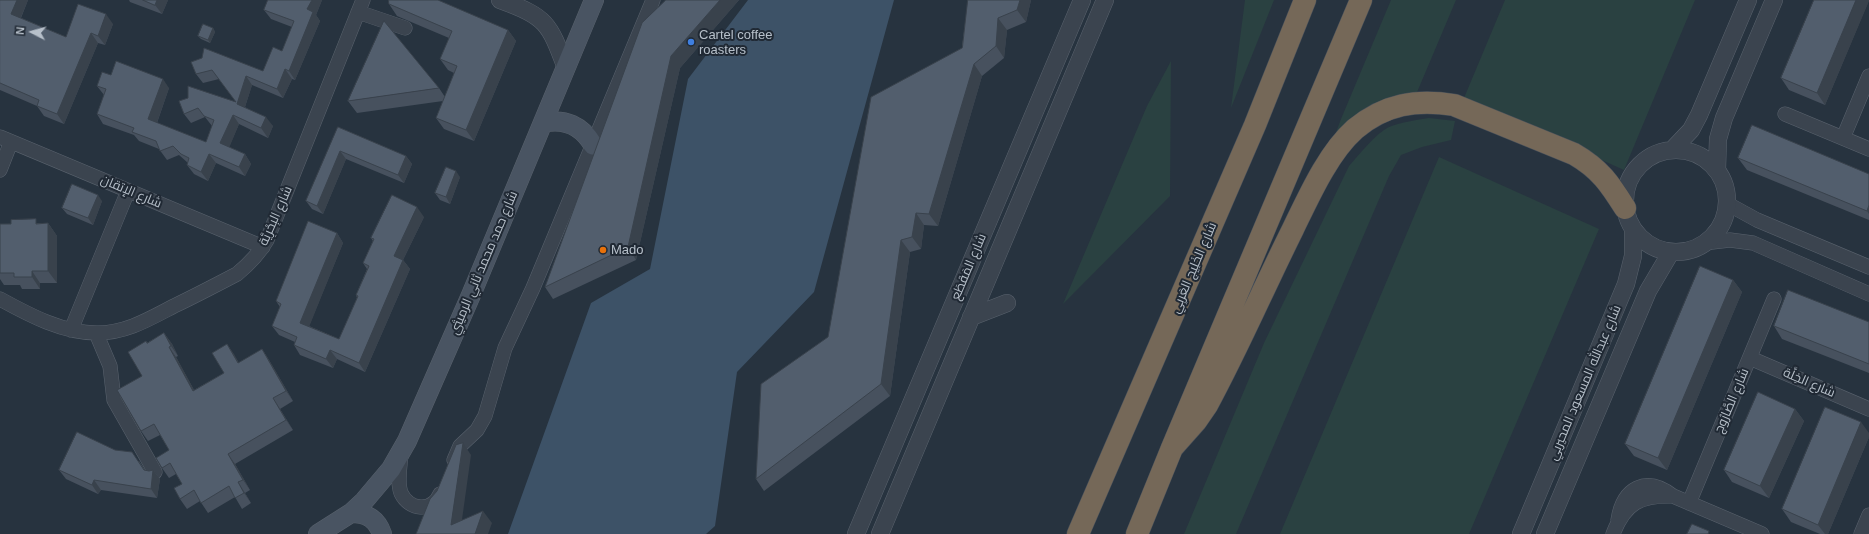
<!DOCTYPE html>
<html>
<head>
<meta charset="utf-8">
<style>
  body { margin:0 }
  #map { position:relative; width:1869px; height:534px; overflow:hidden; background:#27333f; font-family:Arial,sans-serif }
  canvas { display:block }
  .north { position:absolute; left:12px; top:12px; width:40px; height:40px; -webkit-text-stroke:3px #202934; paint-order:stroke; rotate:276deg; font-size:11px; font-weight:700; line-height:16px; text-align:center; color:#b7c0ca }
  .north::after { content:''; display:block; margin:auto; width:14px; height:18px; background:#b7c0ca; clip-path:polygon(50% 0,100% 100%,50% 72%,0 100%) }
</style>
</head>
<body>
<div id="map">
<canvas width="1869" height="534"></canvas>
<div class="north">N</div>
</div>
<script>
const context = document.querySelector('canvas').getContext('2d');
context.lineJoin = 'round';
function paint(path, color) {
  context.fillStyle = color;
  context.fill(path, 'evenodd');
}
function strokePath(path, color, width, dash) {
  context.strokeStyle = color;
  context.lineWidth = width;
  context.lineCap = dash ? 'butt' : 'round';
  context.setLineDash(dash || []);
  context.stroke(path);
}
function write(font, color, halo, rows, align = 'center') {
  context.font = font + ' Arial,Cairo,sans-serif';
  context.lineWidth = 4;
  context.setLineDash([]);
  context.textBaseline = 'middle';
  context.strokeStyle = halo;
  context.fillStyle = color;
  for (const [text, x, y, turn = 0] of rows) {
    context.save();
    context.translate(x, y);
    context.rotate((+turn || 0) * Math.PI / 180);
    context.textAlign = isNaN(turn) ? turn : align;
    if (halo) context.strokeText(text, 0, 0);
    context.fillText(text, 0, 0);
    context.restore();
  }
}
paint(new Path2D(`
  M1245,0H1274L1231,108Z
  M1391,0H1456L1415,97L1328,154L1341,119Z
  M1505,0H1695L1624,170L1464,98Z
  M1171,61L1170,196L1063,304L1147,106Z
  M1429,118L1455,121L1451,140L1422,147L1401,155L1389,176L1236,534H1184L1264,343L1349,166C1360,154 1375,134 1389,127C1402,122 1416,120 1429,118Z
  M1439,157L1599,229L1469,534H1280Z`), '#2a4141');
paint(new Path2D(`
  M748,0H894L814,292L737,372L715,526L706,534H508L591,303L650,269L688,79Z`), '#3d5267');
const minor = new Path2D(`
  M358,12L405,28
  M1785,114L1869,149
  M0,137L263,247
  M1843,138L1869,76
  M0,170L11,142
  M1726,203L1757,220L1869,267
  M1704,243L1730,240L1753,243L1869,294
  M0,299C29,315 63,333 97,333C126,333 149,319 174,306C195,296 216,285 237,274C249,264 259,254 267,240L363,0
  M71,330L128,191
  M96,333L110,366L114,400L155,472
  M1750,358L1869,409
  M401,455C400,466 397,482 401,493C409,510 432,513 440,494
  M454,460L460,446L477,430L485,416L505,348L533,288L653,0
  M1689,503L1774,299
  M1618,520C1623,488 1646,475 1673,496L1762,534
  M1613,534C1625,503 1640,495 1673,496
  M1861,534L1869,515`);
const tertiary = new Path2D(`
  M500,0C547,17 549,23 566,68
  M1672,150L1691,130L1699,115L1748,0
  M1625 201a51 51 0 1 1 102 0a51 51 0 1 1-102 0Z
  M1717,170L1718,139L1724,118L1774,0
  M971,317L1007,303
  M856,534L1082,0
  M880,534L1105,0
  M1521,534L1626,284L1633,256V229
  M1545,534L1648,291L1671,252`);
const secondary = new Path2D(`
  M543,123C565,118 582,126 593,145
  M351,513C367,513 377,519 382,534
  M318,534L351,513L364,501L391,469L407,441L471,295L594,0`);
const motorway = new Path2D(`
  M1172,448L1196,421L1207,405C1238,348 1264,287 1293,229C1309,196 1328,153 1355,129C1385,104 1416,99 1454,105L1574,154C1600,169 1610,184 1625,208
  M1078,534L1255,125L1305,0
  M1137,534L1172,448L1361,0`);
strokePath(minor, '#59626d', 15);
strokePath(tertiary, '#59626d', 18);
strokePath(secondary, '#59626d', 20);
strokePath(motorway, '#464f5a', 23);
strokePath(minor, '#3b444f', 14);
strokePath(tertiary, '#3b444f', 17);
strokePath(secondary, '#495462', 19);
strokePath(motorway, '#756858', 22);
paint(new Path2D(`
  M0,0H28L21,18L66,37L113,24L105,45L98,43L64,124L44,116L37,106L0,90Z
  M129,0H168L162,14L130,2Z
  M268,0H322L316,15L320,21L295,80L292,79L283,98L252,85L245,107L273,126L268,138L239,124L229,147L245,154L251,164L245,176L216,163L208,181L194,174L187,165L188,163L179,155L167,160L159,149L139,141L134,135L103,124L97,114L104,95L97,86L111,75L169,88L157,123L206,142L212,126L205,117L191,123L184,114L179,101L236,102L219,79L203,83L196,74L191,62L263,71L282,51L292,27L271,19L264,10Z
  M666,0H739L680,68L636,260L553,299L545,287Z
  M968,0H1031L1026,22L1007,30L1004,58L982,76L938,226L924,225L921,249L910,252L890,396L764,491L756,479L828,337L962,48Z
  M1869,0L1825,105L1789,90L1781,78Z
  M389,4L508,30L516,41L474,141L444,129L436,118L443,101L357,113L348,101L439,88L445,97L454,73L448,70L440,59L449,38L397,16Z
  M213,28L215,32L210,43L201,39L198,36Z
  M338,127L406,156L412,164L404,183L346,159L323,214L312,209L306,201Z
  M1738,158L1869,174V220L1747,170Z
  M460,177L450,204L440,200L435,193Z
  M102,201L93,225L67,214L62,208Z
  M424,217L403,260L410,269L365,372L337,359L333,368L300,355L294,345L295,342L279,335L272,326L280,307L276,301L337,233L343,243L309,326L339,339L357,298L356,295L367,269L363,263L373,241L371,238Z
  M48,223L57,236V283H40V289H22L20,285H4L0,279V224Z
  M1733,280L1742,292L1667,470L1634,456L1625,444Z
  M1869,322V373L1782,339L1774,326Z
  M164,333L172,344L178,356L176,357L194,390L224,373L227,344L239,363L262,349L269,360L293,401L280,409L293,430L235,464L250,490L245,493L251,503L242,509L235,497L208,513L200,501L187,509L180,499L182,484L176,474L169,478L162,468L169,450L160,435L148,441L141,431L142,376L147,343Z
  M1795,409L1804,421L1769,498L1732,482L1724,470Z
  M1869,437L1828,534H1820L1791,522L1782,509Z
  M139,461L145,470L149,471L153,470L160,479L157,498L101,490L98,494L66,479L59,470Z`), '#47515e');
paint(new Path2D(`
  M17,0H28L18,24L11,14Z
  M157,0H168L162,14L155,5Z
  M312,0H322L316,15L320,21L295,80L289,71L307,9Z
  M720,0H739L680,68L636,260L628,247L671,56Z
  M1020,0H1031L1026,22L1017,10Z
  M1856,0H1869V1L1825,105L1817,93Z
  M106,14L113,24L105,45L98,36Z
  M998,18L1007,30L1004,58L996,46Z
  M213,28L215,32L210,43L208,40Z
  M508,30L516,41L474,141L466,130Z
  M91,33L98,43L64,124L57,114Z
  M974,64L982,76L938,226L929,214Z
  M285,69L292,79L283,98L277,89Z
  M246,76L252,85L243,113L237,104Z
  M163,79L169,88L155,128L148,119Z
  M233,115L239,124L227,153L220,143Z
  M266,117L273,126L268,138L261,128Z
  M340,151L346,159L323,214L317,206Z
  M209,154L216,163L208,181L201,172Z
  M245,154L251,164L245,176L239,167Z
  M406,156L412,164L404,183L398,175Z
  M456,171L460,177L450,204L446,197Z
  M98,195L102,201L93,225L88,218Z
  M1869,205V214L1867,211Z
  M417,207L424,217L403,260L410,269L365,372L359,363L394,256Z
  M916,213L924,225L921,249L912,237Z
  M48,223L57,236V283L48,271Z
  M337,233L343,243L307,332L300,323Z
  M901,240L910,252L890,396L881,384Z
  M32,271L40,283V289L32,277Z
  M1733,280L1742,292L1667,470L1658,458Z
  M164,333L172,344L178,356L171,346Z
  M227,344L234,354L245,374L238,363Z
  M169,347L176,357L200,401L193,391Z
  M262,349L269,360L293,401L286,391Z
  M330,350L337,359L333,368L326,359Z
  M273,398L280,409L293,430L286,420Z
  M1795,409L1804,421L1769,498L1760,486Z
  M1861,422L1869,433V437L1828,534H1825L1818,525Z
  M463,443L471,455L460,534L451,525Z
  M228,454L235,464L250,490L243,480Z
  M153,470L160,479L157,498L151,489Z
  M94,480L101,490L98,494L92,485Z
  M238,482L245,493L251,503L244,493Z
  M483,511L492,523L488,534H475Z`), '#39424c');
const building = new Path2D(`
  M0,0H17L11,14L66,37L78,4L106,14L98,36L91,33L57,114L37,106L39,100L0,83Z
  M143,0H157L155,5Z
  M268,0H312L307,9L313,12L289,71L285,69L277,89L246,76L237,104L266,117L261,128L233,115L220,143L245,154L239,167L209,154L201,172L187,165L189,158L181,154L173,146L160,151L156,141L132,132L134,128L97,114L106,89L97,86L102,72L111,75L116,61L163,79L148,119L206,142L214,120L204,116L198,108L184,114L179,101L188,98V86L236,102L212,70L196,74L191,62L202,58L204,48L263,71L273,47L282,51L294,21L264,10Z
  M389,0H438L508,30L466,130L436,118L457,66L440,59L452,31L389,4Z
  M666,0H720L671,56L628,247L545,287L642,23Z
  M968,0H1020L1017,10L998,18L996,46L974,64L929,214L916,213L912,237L901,240L881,384L756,479L761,384L828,337L871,97L962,48Z
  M1814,0H1856L1817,93L1781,78Z
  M384,21L439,88L348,101Z
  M203,24L213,28L208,40L198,36Z
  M1752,125L1869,174V205L1867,211L1738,158Z
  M338,127L406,156L398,175L340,151L317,206L306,201Z
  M446,167L456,171L446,197L435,193Z
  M72,184L98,195L88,218L62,208Z
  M392,195L417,207L394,256L403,260L359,363L330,350L326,359L294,345L297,337L272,326L281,304L276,301L308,221L337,233L300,323L339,339L358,296L356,295L369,266L363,263L374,239L371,238Z
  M36,219V224L48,223V271H32V277H14V273H0V224H11V220Z
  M1700,266L1733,280L1658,458L1625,444Z
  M1788,290L1869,322V364L1774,326Z
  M164,333L171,346L169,347L193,391L224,373L212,353L227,344L238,363L262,349L286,391L273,398L286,420L228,454L243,480L238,482L244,493L235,498L229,486L201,503L194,490L180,499L174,488L182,484L170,463L162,468L156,458L169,450L154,424L141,431L117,390L142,376L128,352L146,341L147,343Z
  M1758,392L1795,409L1760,486L1724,470Z
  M1825,407L1861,422L1818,525L1782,509Z
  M77,432L115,450L132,452L144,470L149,471L153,470L151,489L94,480L92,485L59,470Z
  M463,443L451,525L483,511L475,534H416L430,499L437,491L456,445Z
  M1692,524L1709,531L1708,534H1687Z`);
paint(building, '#525e6d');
strokePath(building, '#39424c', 1);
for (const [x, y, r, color] of [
  [691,42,4,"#3f7fe0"],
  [603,250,4,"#e8710a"]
]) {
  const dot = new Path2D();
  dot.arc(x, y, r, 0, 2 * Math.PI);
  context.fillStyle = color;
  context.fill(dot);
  strokePath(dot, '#202934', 1.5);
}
write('13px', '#b7c0ca', '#202934', [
  ["Cartel coffee",699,35],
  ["roasters",699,50],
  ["Mado",611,250]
], 'left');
write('13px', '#b7c0ca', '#202934', [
  ["شارع الإتقان",131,192,23],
  ["شارع البِحْرِيَّة",276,216,-66],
  ["شارع حمد محمد ثاني الرميثي",484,263,-67],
  ["شارع المَقطَع",969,267,-67],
  ["شارع الخَلِيج العَربِي",1194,268,-67],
  ["شارع عبدالله المسعود المحيربي",1585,383,-67],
  ["شارع الخِلَّة",1809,383,23],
  ["شارع الصَّارُوج",1732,401,-67]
]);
</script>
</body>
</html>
